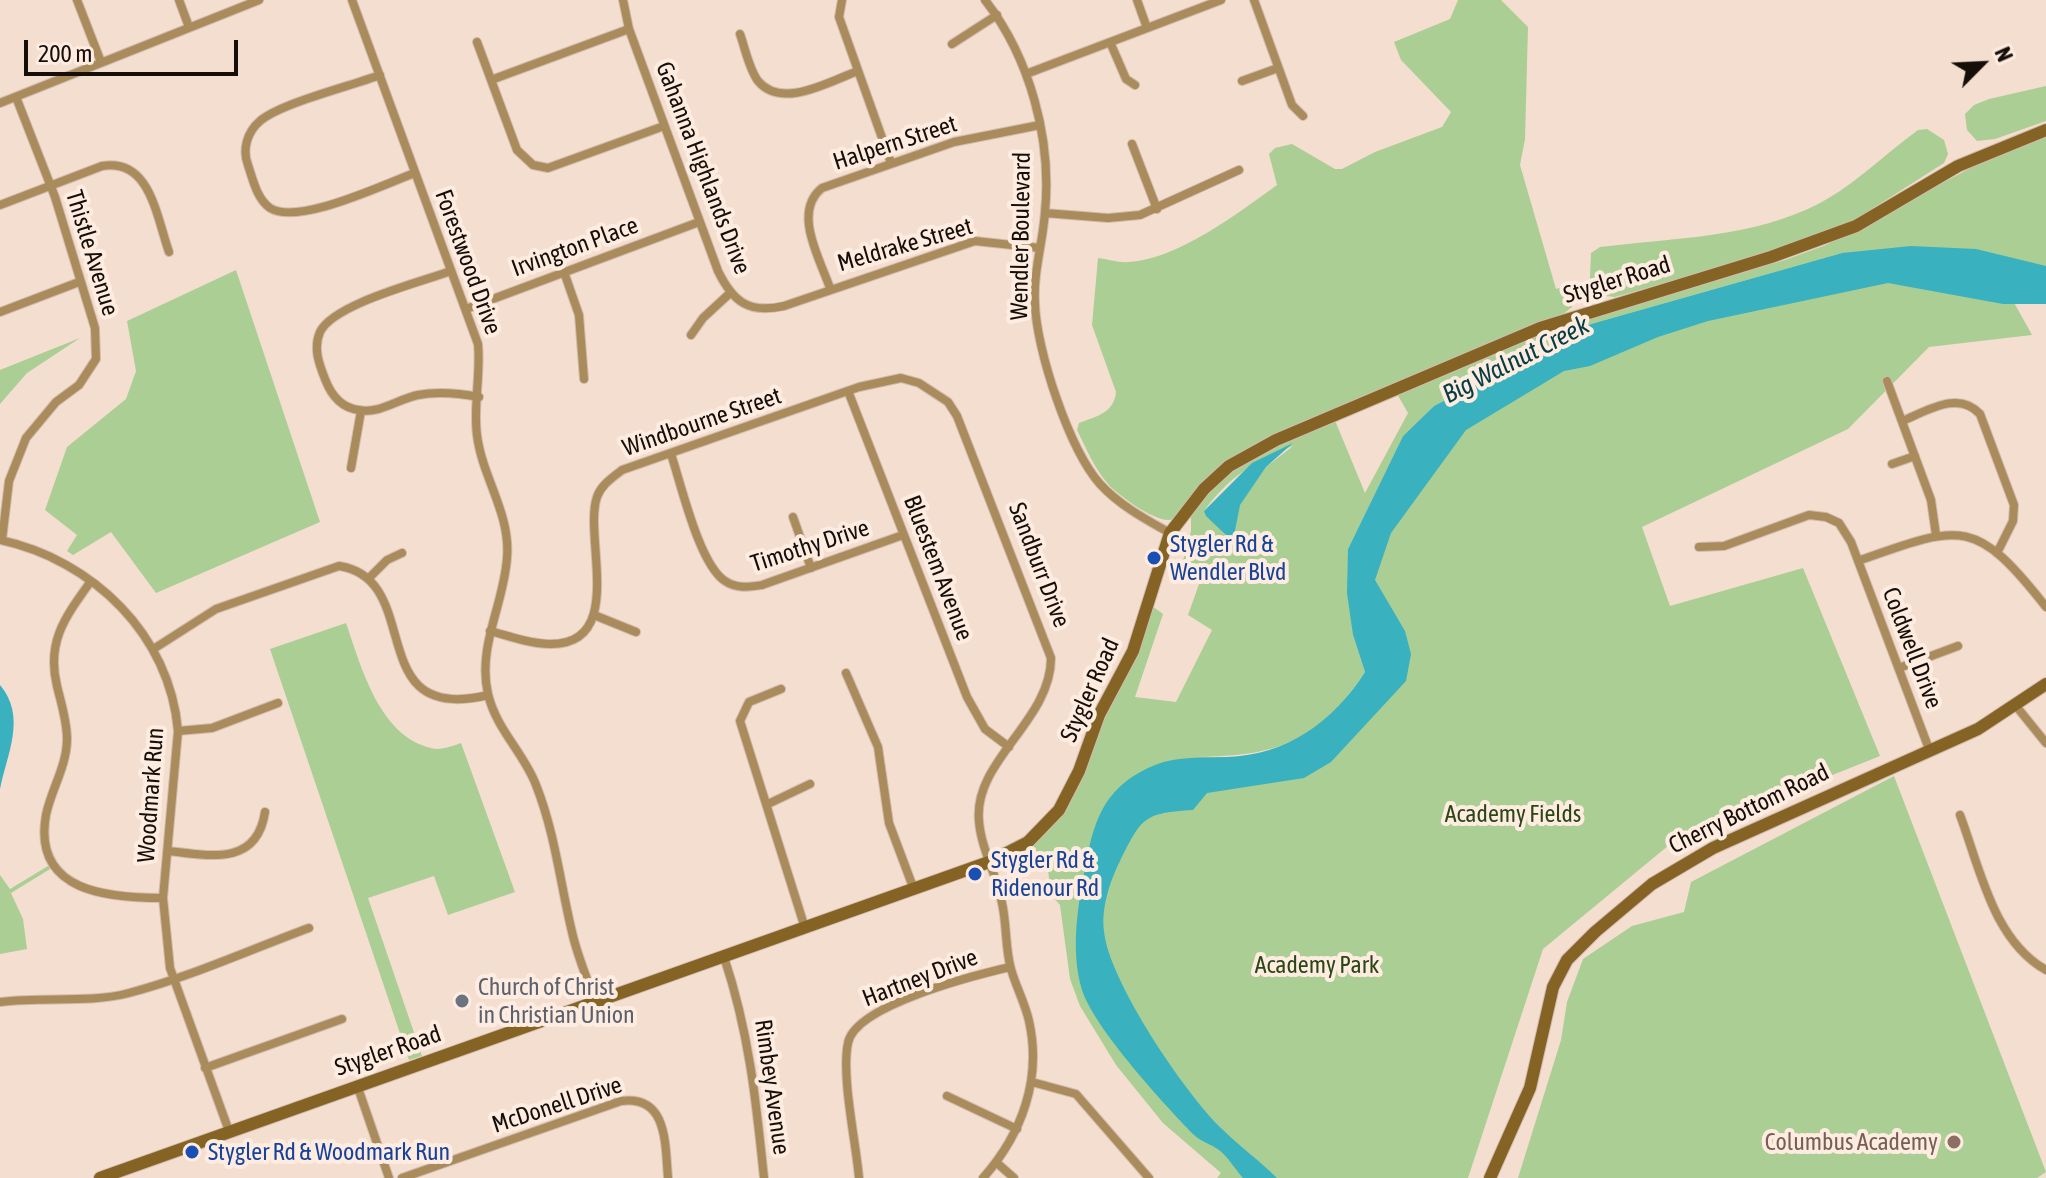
<!DOCTYPE html>
<html>
<head>
<meta charset="utf-8">
<style>
  body { margin:0 }
  #map { position:relative; width:2046px; height:1178px; overflow:hidden; background:#f4ded0; font-family:"Asap Condensed",sans-serif }
  canvas { display:block }
  .north { position:absolute; left:1942px; top:24px; width:80px; height:80px; -webkit-text-stroke:6px #feece1; paint-order:stroke; rotate:66deg; font-size:22px; font-weight:700; line-height:32px; text-align:center; color:#150e09 }
  .north::after { content:''; display:block; margin:auto; width:28px; height:36px; background:#150e09; clip-path:polygon(50% 0,100% 100%,50% 72%,0 100%) }
  .scale { position:absolute; left:24px; top:40px; width:214px; height:36px; box-sizing:border-box; border:4px solid #150e09; border-top:0; padding-left:10px; font-size:24px; line-height:28px; white-space:nowrap; color:#150e09; -webkit-text-stroke:6px #feece1; paint-order:stroke }
</style>
</head>
<body>
<div id="map">
<canvas width="2046" height="1178"></canvas>
<div class="north">N</div>
<div class="scale">200 m</div>
</div>
<script>
const context = document.querySelector('canvas').getContext('2d');
context.lineJoin = 'round';
function paint(path, color) {
  context.fillStyle = color;
  context.fill(path, 'evenodd');
}
function strokePath(path, color, width, dash) {
  context.strokeStyle = color;
  context.lineWidth = width;
  context.lineCap = dash ? 'butt' : 'round';
  context.setLineDash(dash || []);
  context.stroke(path);
}
function write(font, color, halo, rows, align = 'center') {
  context.font = font + ' "Asap Condensed",sans-serif';
  context.lineWidth = 8;
  context.setLineDash([]);
  context.textBaseline = 'middle';
  context.strokeStyle = halo;
  context.fillStyle = color;
  for (const [text, x, y, turn = 0] of rows) {
    context.save();
    context.translate(x, y);
    context.rotate((+turn || 0) * Math.PI / 180);
    context.textAlign = isNaN(turn) ? turn : align;
    if (halo) context.strokeText(text, 0, 0);
    context.fillText(text, 0, 0);
    context.restore();
  }
}
paint(new Path2D(`
  M1458,0H1501L1528,27L1525,139L1520,165L1556,289L1569,285L1572,307L1562,315L1240,453C1217,469 1193,508 1173,519C1160,526 1118,495 1109,485C1095,470 1086,448 1077,430L1079,423C1097,416 1114,413 1116,392L1092,325L1098,258C1108,259 1119,263 1129,262C1178,259 1238,213 1277,185L1269,154L1275,148L1292,144L1335,169H1342L1375,152L1442,127L1451,112L1401,60L1394,42L1450,19Z
  M2046,86V121L1995,139L1977,141L1967,130L1965,114L1974,105L1989,99Z
  M1927,129L1944,140L1948,154L1944,163L1842,228L1778,251L1615,297L1605,296L1590,278L1591,253L1600,247C1673,238 1753,238 1820,203C1856,184 1886,153 1918,130Z
  M2046,135V266L1842,253L1591,324L1434,406L1403,436L1348,549L1353,635L1365,672C1319,741 1276,758 1194,756L1285,759L1372,687L1363,582L1460,409L1769,287L1996,270L2032,335L1929,347L1848,429L1642,527L1670,606L1803,568L1880,756L1680,836L1543,949L1468,1178H1217L1221,1173L1163,1123L1116,1065L1080,1006L1070,979L1060,905L1051,895L1047,861L1003,870L1006,862C1079,819 1072,788 1104,719C1122,678 1140,651 1152,606L1163,614L1135,697L1176,702L1212,630L1188,615L1204,570L1183,561L1191,531V512L1231,469L1334,418L1365,493L1408,413L1396,392L1596,313L1785,260L1826,245L1982,162ZM1293,446L1266,467L1239,505L1234,536L1227,537L1204,511C1228,478 1255,460 1293,446Z
  M236,270L320,522L156,593L111,532L73,555L67,551L77,535L45,510L67,447L126,399L136,371L127,321Z
  M80,338L27,373L0,404V370Z
  M346,623C361,666 379,736 431,748C440,751 452,746 461,743L515,892L448,915L434,876L368,898L422,1056L409,1060L270,649Z
  M1894,776L2046,1172L2037,1178H1518L1561,1040L1567,1002L1583,959L1632,926L1684,912L1691,882Z
  M53,863L55,866L11,893L23,919L27,949L0,954V875L10,889Z`), '#abce94');
paint(new Path2D(`
  M1911,246L1976,249L2046,266V304H2003L1888,283L1708,321L1658,337L1590,366L1564,371L1466,430L1391,533L1375,580L1405,631L1411,654L1406,681L1331,762L1304,778L1207,793L1193,810C1144,813 1142,817 1120,861C1110,881 1101,908 1104,931C1108,980 1186,1095 1222,1129C1239,1146 1259,1160 1277,1178H1243C1235,1169 1228,1157 1219,1150C1211,1144 1201,1142 1193,1134C1164,1104 1094,1028 1082,990C1070,950 1078,904 1086,863C1095,815 1107,785 1155,765C1178,756 1203,758 1227,757C1287,755 1333,722 1365,672L1353,635L1347,593L1348,549L1403,436L1434,406L1591,324L1842,253Z
  M1293,443L1266,467L1240,505L1234,536L1230,539L1206,516L1204,511L1252,463Z
  M0,685C27,717 7,754 0,789Z`), '#39b1bf');
const minor = new Path2D(`
  M77,0L101,62
  M179,0L189,27
  M352,0L478,344C481,374 473,406 477,435C482,477 511,514 507,558C504,604 477,647 488,694C496,729 524,753 536,785C555,833 560,882 572,932C577,955 587,978 595,1001
  M623,0L629,29L718,271C733,302 749,314 784,306L975,241L1040,248
  M842,0L839,17L891,163
  M985,0C1030,58 1052,139 1045,212C1043,242 1033,273 1035,303C1036,349 1069,449 1100,484C1119,505 1145,519 1170,533
  M1137,0L1147,28
  M1254,0L1292,105L1303,116
  M740,34C745,48 749,69 758,81C782,110 830,81 858,71
  M477,42L517,150L533,165L548,168L664,126
  M1110,42L1126,79L1135,85
  M952,44L997,15
  M1026,74L1221,0
  M380,75C351,86 281,103 260,121C247,132 242,150 248,165C253,180 257,199 270,208C298,226 384,184 415,173
  M491,80L629,29
  M1242,81L1278,68
  M0,103L259,0
  M1132,144L1157,209
  M0,205L102,166C150,158 156,215 169,252
  M1045,213L1108,218L1140,215L1239,170
  M451,271C421,282 333,304 320,332C313,348 319,364 325,379C331,395 342,408 359,410C380,414 398,399 418,395C438,391 458,393 479,397
  M564,272L579,315L584,379
  M830,288C820,259 792,212 822,188L954,142L1040,125
  M466,309L699,222
  M0,312L79,282
  M691,335L703,318L729,294
  M1887,381L1931,500L1936,535
  M848,391L967,697L985,729L1009,747
  M1902,421C1927,411 1958,390 1980,414L2014,505L2013,521L1998,551
  M671,454C681,484 699,564 725,581C737,589 749,587 762,585L903,535
  M1892,464L1915,456
  M351,468L361,411
  M793,517L811,568
  M0,540C93,560 170,635 178,731L163,898L170,968L229,1131
  M2,540L9,481L26,438L56,402L79,385L96,359L95,328L55,197L16,97
  M1699,547L1724,546L1809,515L1826,517L1839,523L1851,542L1929,749
  M1858,561C1962,524 1975,517 2046,607
  M369,578L387,560L402,553
  M91,581C66,616 46,641 57,686C61,703 67,721 67,739C67,766 51,790 46,815C32,893 110,898 163,898
  M594,615L636,632
  M490,631C509,636 530,644 550,644C627,645 583,537 597,497C601,485 612,478 622,470L859,387L901,378L919,383L948,402L957,416L1051,658C1051,721 973,761 979,821C981,849 997,875 1002,903C1007,925 1005,948 1011,969C1016,987 1025,1003 1029,1021C1042,1079 1022,1134 983,1178
  M155,648L216,609L339,566C426,579 361,726 488,695
  M1899,668L1958,646
  M846,673L878,747L889,823L913,887
  M781,689L749,702L740,721L805,928
  M2016,706L2046,743
  M178,731L212,728L278,703
  M768,804L810,784
  M1960,815C1980,868 1993,940 2046,970
  M169,851C210,856 257,866 265,812
  M724,957C749,1032 756,1100 764,1178
  M0,1002C43,996 87,1004 129,993C190,977 249,950 309,928
  M205,1068L342,1019
  M1032,1082L1076,1094L1149,1178
  M357,1085L389,1178
  M947,1096L1017,1129
  M997,1163L1014,1178
  M402,1178L621,1101C668,1095 665,1144 668,1178
  M859,1178C856,1142 841,1076 848,1043C855,1005 976,975 1010,967`);
const secondary = new Path2D(`
  M100,1178L989,862L1028,842L1059,810L1079,771L1099,715L1133,651L1170,533L1204,489L1229,466L1276,440L1540,328L1771,257L1856,226L1958,166L2046,130
  M1490,1178L1530,1088L1553,987L1567,960L1595,932L1652,884L1713,848L1978,729L2046,684`);
strokePath(minor, '#d0bdb0', 10);
strokePath(secondary, '#d0bdb0', 14);
strokePath(minor, '#a98b5c', 8);
strokePath(secondary, '#856325', 12);
for (const [x, y, r, color] of [
  [1154,558,8,"#1a4fb4"],
  [975,874,8,"#1a4fb4"],
  [462,1001,8,"#6b7280"],
  [1954,1142,8,"#8d6e63"],
  [192,1152,8,"#1a4fb4"]
]) {
  const dot = new Path2D();
  dot.arc(x, y, r, 0, 2 * Math.PI);
  context.fillStyle = color;
  context.fill(dot);
  strokePath(dot, '#feece1', 3);
}
write('24px', '#150e09', '#feece1', [
  ["Halpern Street",895,143,-18],
  ["Gahanna Highlands Drive",703,168,69],
  ["Wendler Boulevard",1021,236,-89],
  ["Meldrake Street",905,245,-16],
  ["Irvington Place",575,247,-20],
  ["Thistle Avenue",92,253,73],
  ["Forestwood Drive",468,262,70],
  ["Stygler Road",1617,280,-17],
  ["Windbourne Street",702,422,-19],
  ["Timothy Drive",810,546,-18],
  ["Sandburr Drive",1039,565,69],
  ["Bluestem Avenue",938,568,69],
  ["Coldwell Drive",1912,648,69],
  ["Stygler Road",1090,690,-66],
  ["Woodmark Run",151,795,-86],
  ["Cherry Bottom Road",1749,809,-26],
  ["Hartney Drive",920,978,-21],
  ["Stygler Road",388,1051,-19],
  ["Rimbey Avenue",772,1087,82],
  ["McDonell Drive",557,1105,-18]
]);
write('24px', '#164399', '#feece1', [
  ["Stygler Rd &",1170,544],
  ["Wendler Blvd",1170,572],
  ["Stygler Rd &",991,860],
  ["Ridenour Rd",991,888],
  ["Stygler Rd & Woodmark Run",208,1152]
], 'left');
write('24px', '#2b4616', '#feece1', [
  ["Academy Fields",1513,814],
  ["Academy Park",1317,965]
]);
write('24px', '#5b616d', '#feece1', [
  ["Church of Christ",478,987],
  ["in Christian Union",478,1015]
], 'left');
write('24px', '#785e54', '#feece1', [
  ["Columbus Academy",1938,1142]
], 'right');
write('italic 26px', '#043d42', '#feece1', [
  ["Big Walnut Creek",1516,360,-27]
]);
</script>
</body>
</html>
